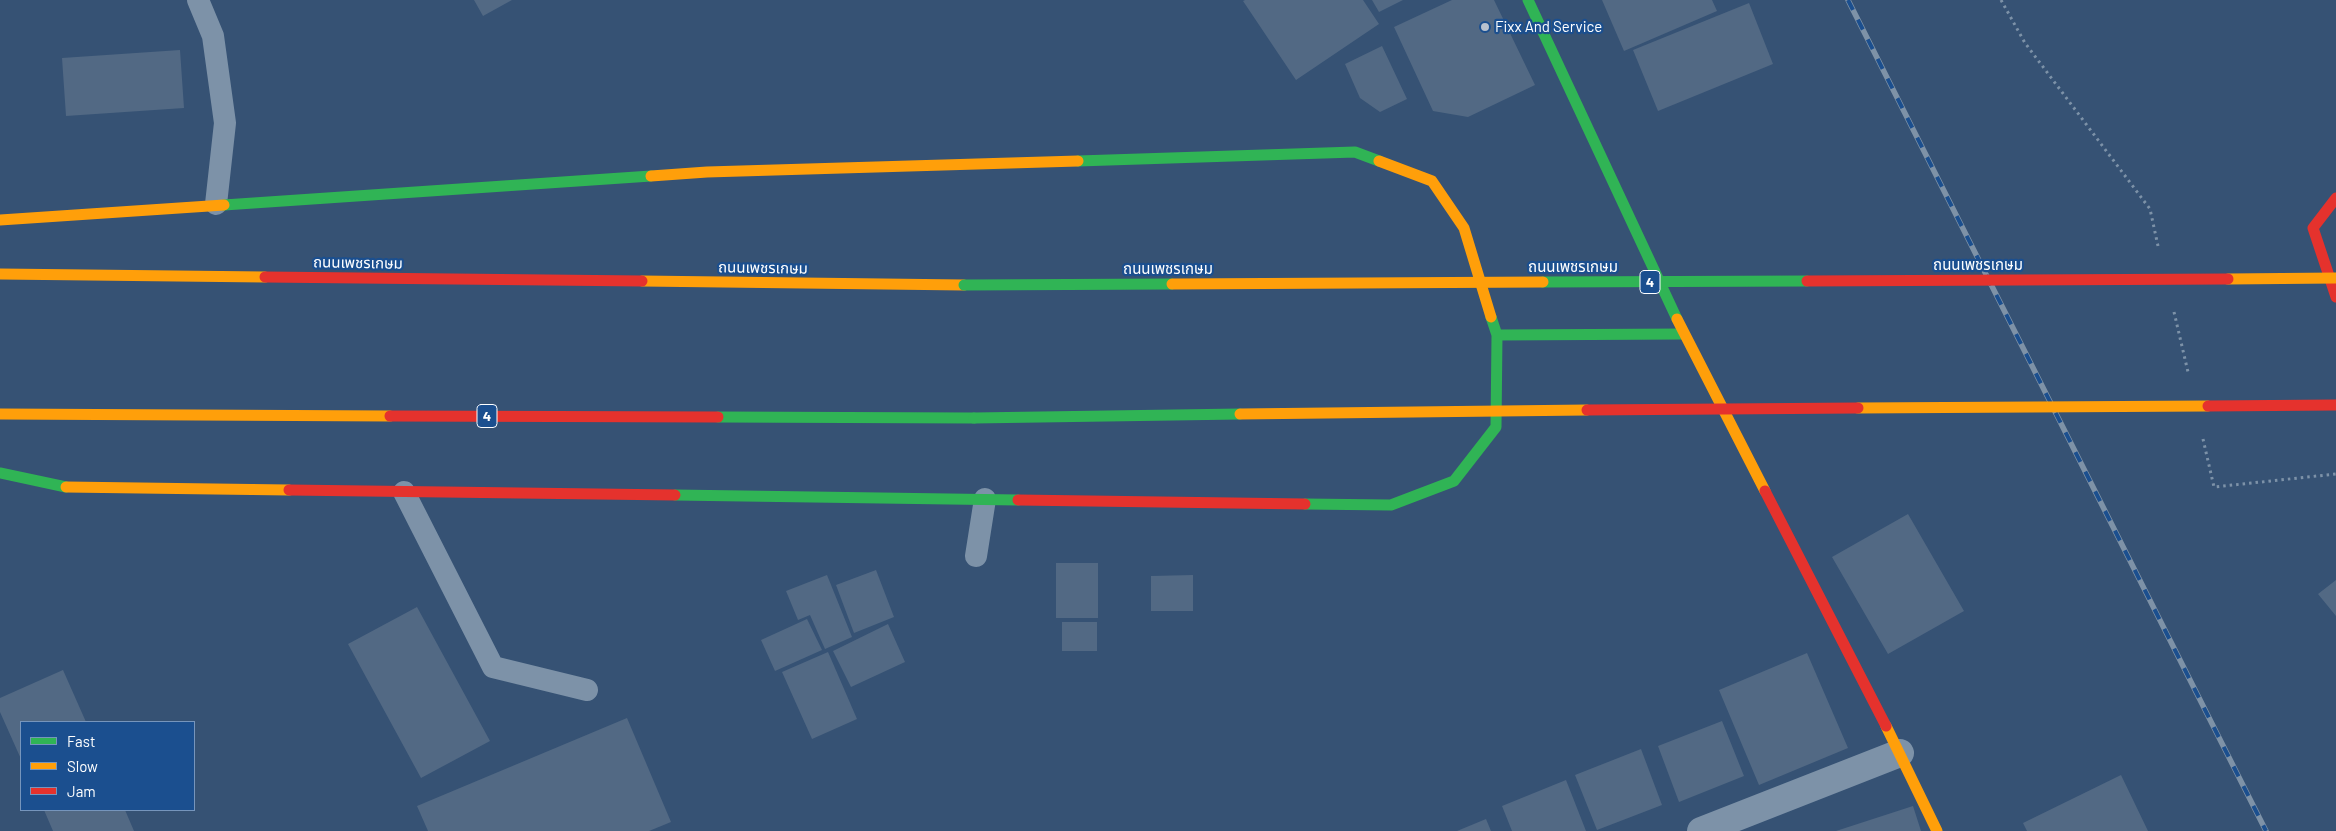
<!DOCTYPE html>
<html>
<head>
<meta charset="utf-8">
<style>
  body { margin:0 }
  #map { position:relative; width:2336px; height:831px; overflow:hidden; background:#365274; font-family:Barlow,sans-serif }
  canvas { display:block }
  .legend { position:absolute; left:20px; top:721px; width:175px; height:90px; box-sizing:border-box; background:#1b4f8f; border:1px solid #7695bc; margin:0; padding:6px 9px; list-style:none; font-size:15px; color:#fff }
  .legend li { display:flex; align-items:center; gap:10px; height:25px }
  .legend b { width:25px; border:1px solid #7695bc }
</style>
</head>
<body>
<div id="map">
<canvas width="2336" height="831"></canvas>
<ul class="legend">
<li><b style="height:6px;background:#30b455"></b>Fast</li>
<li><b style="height:6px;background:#ff9f0a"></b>Slow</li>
<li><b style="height:6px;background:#e5322d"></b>Jam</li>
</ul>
</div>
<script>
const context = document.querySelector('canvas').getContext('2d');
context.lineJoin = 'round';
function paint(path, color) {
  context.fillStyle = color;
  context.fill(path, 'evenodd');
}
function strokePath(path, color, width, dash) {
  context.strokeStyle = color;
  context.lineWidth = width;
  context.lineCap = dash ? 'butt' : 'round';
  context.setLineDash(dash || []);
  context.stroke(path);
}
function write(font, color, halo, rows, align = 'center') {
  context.font = font + ' Barlow,"Noto Sans Thai",sans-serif';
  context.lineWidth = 4.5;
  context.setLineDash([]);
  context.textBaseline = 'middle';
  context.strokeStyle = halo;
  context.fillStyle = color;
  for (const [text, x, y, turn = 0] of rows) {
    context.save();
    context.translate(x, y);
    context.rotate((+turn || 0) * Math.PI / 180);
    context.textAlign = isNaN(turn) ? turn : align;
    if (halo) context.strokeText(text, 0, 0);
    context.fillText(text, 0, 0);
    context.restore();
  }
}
paint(new Path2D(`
  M474,0H512L483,16Z
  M1245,0H1363L1379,24L1296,80L1243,1Z
  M1372,0H1403L1379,12Z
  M1452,0H1494L1535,85L1468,117L1433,111L1394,27Z
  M1602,0H1712L1717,11L1624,51Z
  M1749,3L1773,64L1658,111L1633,50Z
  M1382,46L1407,99L1380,112L1360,98L1345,64Z
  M180,50L184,108L66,116L62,58Z
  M1908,514L1964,611L1888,654L1832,557Z
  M1056,563H1098V618H1056Z
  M876,570L894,617L854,633L836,585Z
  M827,575L852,637L825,649L810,615L798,620L786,591Z
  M1193,575V611H1151V576Z
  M2336,580V616L2318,594Z
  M417,607L490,741L421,778L348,644Z
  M807,619L822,650L775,671L761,640Z
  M1062,622H1097V651H1062Z
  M888,624L905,662L851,687L833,651Z
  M828,652L857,719L812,739L782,672Z
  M1807,653L1848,748L1759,785L1719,690Z
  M63,670L86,722H21V759L0,712V698Z
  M627,718L671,822L649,831H428L417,806Z
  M1722,721L1744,776L1679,802L1658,746Z
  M1641,749L1662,805L1597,830L1575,775Z
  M2121,775L2148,831H2027L2023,823Z
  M1566,780L1586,831H1512L1502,806Z
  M1913,806L1921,831H1836Z
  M44,810H125L134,831H53Z
  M1486,819L1491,831H1457Z`), '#526984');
strokePath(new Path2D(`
  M2001,0L2025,43L2150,209L2158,246
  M2174,312L2188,372
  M2203,439L2214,487L2336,474`), '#7d92a8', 3, [2.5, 4]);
strokePath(new Path2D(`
  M198,0L213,36L225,123L216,204
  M404,492L493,667L587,690
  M976,556L985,499`), '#7d92a8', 22);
strokePath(new Path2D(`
  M1701,831L1900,753`), '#7d92a8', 28);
strokePath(new Path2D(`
  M1528,0L1677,319
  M1078,161L1355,152L1379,161
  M224,205L651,176
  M1497,335L1684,334
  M718,417L974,418
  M0,473L66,487
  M675,495L1018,500
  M1305,504L1391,505L1454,481L1496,427L1497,335L1491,317`), '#30b455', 11);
strokePath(new Path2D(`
  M1379,161L1432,181L1464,228L1491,317
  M651,176L707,172L1078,161
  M0,220L224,205
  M0,274L265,277
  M642,281L964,285
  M1677,319L1765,491
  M0,414L390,416
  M66,487L289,490
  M1886,726L1937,831`), '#ff9f0a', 11);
strokePath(new Path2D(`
  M2336,198L2313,228L2336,297
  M265,277L642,281
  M390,416L718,417
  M289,490L675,495
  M1765,491L1886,726
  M1018,500L1305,504`), '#e5322d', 11);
const rail = new Path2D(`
  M1848,0L2266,831`);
strokePath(rail, '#7e92a7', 5.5);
strokePath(rail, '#1b4f8f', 4, [11]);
strokePath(new Path2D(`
  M1543,282L1807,281
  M964,285L1172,284
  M974,418L1240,414`), '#30b455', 11);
strokePath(new Path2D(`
  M2228,279L2336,278
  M1172,284L1543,282
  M1858,408L2208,406
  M1240,414L1587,410`), '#ff9f0a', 11);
strokePath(new Path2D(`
  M1807,281L2228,279
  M2208,406L2336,405
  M1587,410L1858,408`), '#e5322d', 11);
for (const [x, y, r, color] of [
  [1485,27,5,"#b9c2ce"]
]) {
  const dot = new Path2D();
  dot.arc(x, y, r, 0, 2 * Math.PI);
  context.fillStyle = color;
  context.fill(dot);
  strokePath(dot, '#1b4f8f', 2);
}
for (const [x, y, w] of [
  [1650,282,20],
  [487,416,20]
]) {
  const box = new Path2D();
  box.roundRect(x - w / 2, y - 11.5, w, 23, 4);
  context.fillStyle = '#1b4f8f';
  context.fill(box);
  strokePath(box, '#fff', 1);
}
write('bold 14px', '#fff', null, [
  ["4",1650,282],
  ["4",487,416]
]);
write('15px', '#fff', '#1b4f8f', [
  ["Fixx And Service",1495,27]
], 'left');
write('15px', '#fff', '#1b4f8f', [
  ["ถนนเพชรเกษม",358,263,1],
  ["ถนนเพชรเกษม",1978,265],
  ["ถนนเพชรเกษม",1573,267],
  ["ถนนเพชรเกษม",763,268,1],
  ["ถนนเพชรเกษม",1168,269]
]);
</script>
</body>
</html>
